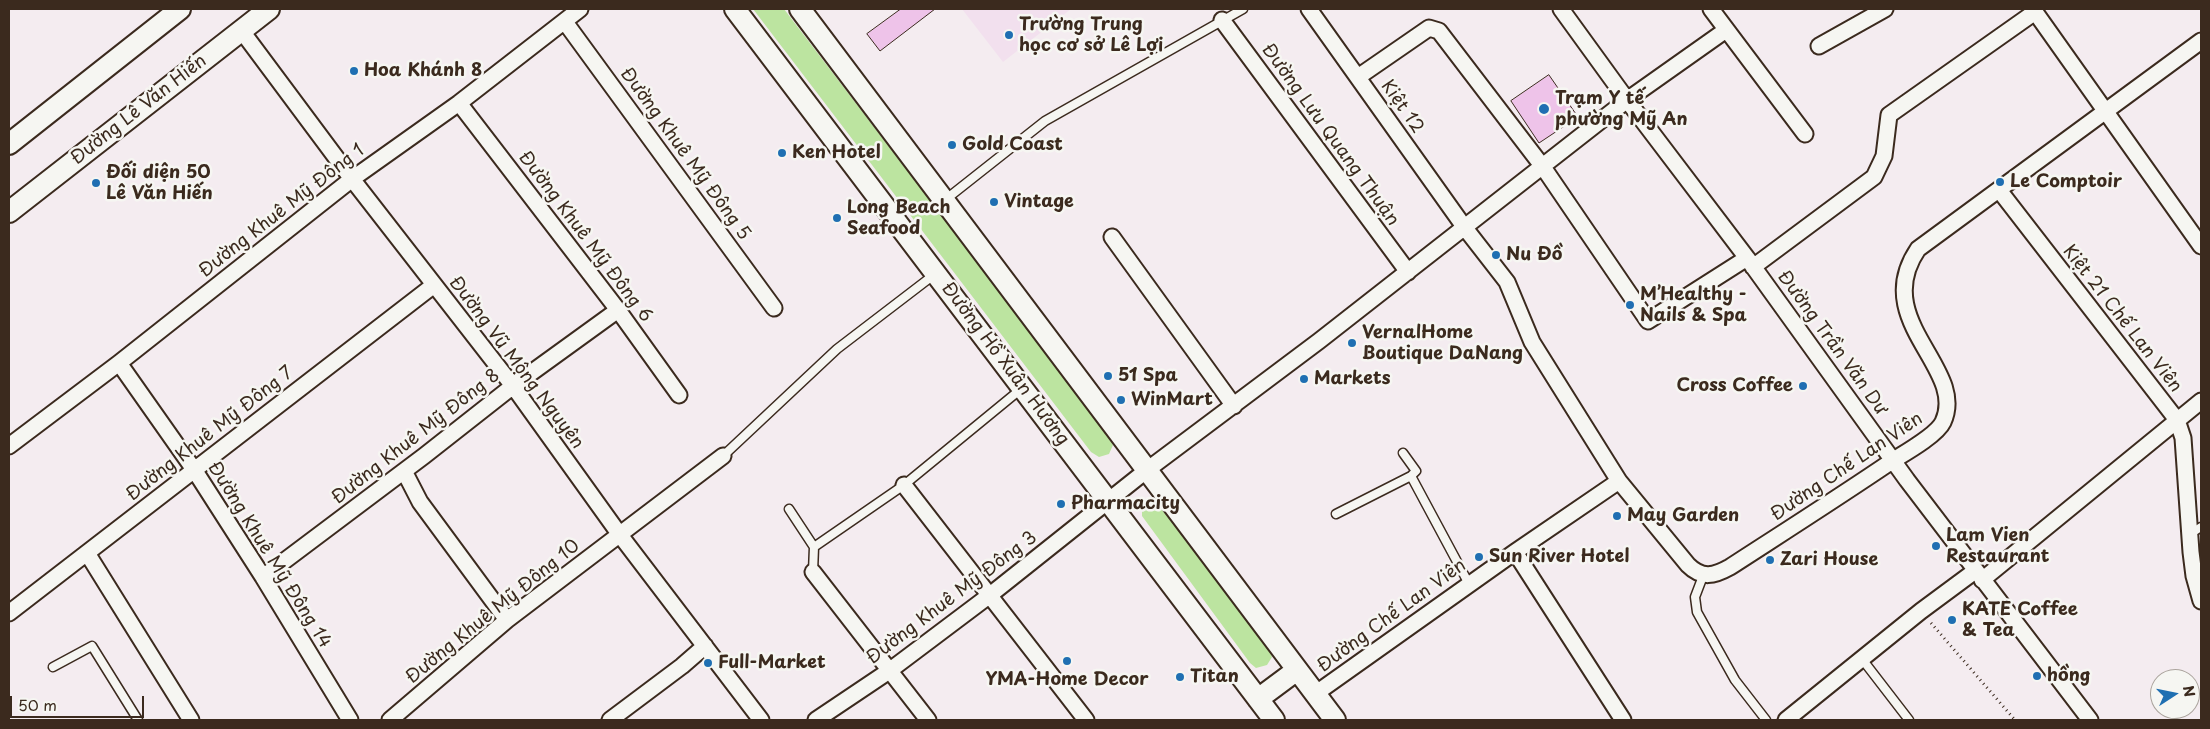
<!DOCTYPE html>
<html>
<head>
<meta charset="utf-8">
<style>
  body { margin:0 }
  #map { position:relative; width:2210px; height:729px; overflow:hidden; background:#f4ecf0; font-family:"Playpen Sans",sans-serif }
  canvas { display:block }
  .frame { position:absolute; inset:0; border:10px solid #3b2a1e; pointer-events:none }
  .north { position:absolute; left:2150px; top:669px; width:50px; height:50px; box-sizing:border-box; background:#f6f6f2; border:1px solid #aba49d; border-radius:50%; rotate:79deg; font-size:14px; font-weight:700; line-height:20px; text-align:center; color:#3b2a1e }
  .north::after { content:''; display:block; margin:auto; width:18px; height:22px; background:#1f6fb2; clip-path:polygon(50% 0,100% 100%,50% 72%,0 100%) }
  .scale { position:absolute; left:10px; top:696px; width:134px; height:22px; box-sizing:border-box; border:2px solid #3b2a1e; border-top:0; padding-left:6px; font-size:15px; line-height:18px; white-space:nowrap; color:#3b2a1e; -webkit-text-stroke:4px #f6f6f2; paint-order:stroke }
</style>
</head>
<body>
<div id="map">
<canvas width="2210" height="729"></canvas>
<div class="frame"></div>
<div class="north">N</div>
<div class="scale">50 m</div>
</div>
<script>
const context = document.querySelector('canvas').getContext('2d');
context.lineJoin = 'round';
function paint(path, color) {
  context.fillStyle = color;
  context.fill(path, 'evenodd');
}
function strokePath(path, color, width, dash) {
  context.strokeStyle = color;
  context.lineWidth = width;
  context.lineCap = dash ? 'butt' : 'round';
  context.setLineDash(dash || []);
  context.stroke(path);
}
function write(font, color, halo, rows, align = 'center') {
  context.font = font + ' "Playpen Sans",sans-serif';
  context.lineWidth = 5;
  context.setLineDash([]);
  context.textBaseline = 'middle';
  context.strokeStyle = halo;
  context.fillStyle = color;
  for (const [text, x, y, turn = 0] of rows) {
    context.save();
    context.translate(x, y);
    context.rotate((+turn || 0) * Math.PI / 180);
    context.textAlign = isNaN(turn) ? turn : align;
    if (halo) context.strokeText(text, 0, 0);
    context.fillText(text, 0, 0);
    context.restore();
  }
}
paint(new Path2D(`
  M962,9H1071L1003,62Z`), '#f2e0ee');
paint(new Path2D(`
  M753,9H784L1109,435L1113,445L1109,454L1099,457L1091,452Z
  M1148,501L1158,504L1269,649L1272,657L1267,665L1256,668L1250,663L1142,516V506Z`), '#bce4a0');
const building = new Path2D(`
  M901,9H935L880,51L867,34Z
  M1549,75L1578,117L1539,143L1511,101Z`);
paint(building, '#eec3e9');
strokePath(building, '#3b2a1e', 1);
const service = new Path2D(`
  M945,200L1045,121L1243,9
  M1403,453L1416,471L1411,476
  M723,456L837,349L935,274
  M789,509L814,547
  M1336,514L1411,476L1469,584
  M2190,534L2201,527
  M813,572L814,547L904,485L1021,389
  M1703,576L1695,597L1697,612L1735,680L1766,720
  M1862,659L1909,720
  M53,667L92,646L138,720`);
const minor = new Path2D(`
  M1309,9L1465,228L1507,282L1532,342L1619,481L1688,565C1702,579 1714,576 1730,567C1784,532 1839,497 1892,461C1905,453 1937,435 1943,422C1968,368 1869,321 1918,249L2201,41
  M1561,9L1627,100L1747,258L1907,480L2090,720
  M1711,9L1805,134
  M2033,9L2201,246
  M1222,20L1408,272
  M565,22L774,308
  M241,30L352,179L513,386L620,535L761,720
  M1819,46L1885,9
  M1358,77L1429,28L1439,31L1543,167L1648,321L1747,258
  M459,103L618,310L679,395
  M1999,190L2177,420L2183,438L2191,552L2194,576L2201,601
  M1112,237L1234,406
  M1753,267L1874,177L1884,156L1889,115L2035,12
  M119,363L195,471L263,577L350,720
  M9,446L119,363L352,179L459,103L580,9
  M404,471L420,502L507,620
  M904,485L1086,720
  M1515,552L1623,720
  M87,553L191,720
  M813,572L928,720
  M263,577L424,456L513,386L618,310
  M1982,580L2201,401
  M9,613L434,285
  M1315,694L1515,552L1619,481
  M390,720L507,620L723,456
  M610,720L682,666L705,646
  M816,720L889,671L990,595L1147,470L1319,341L1627,100L1726,30
  M1786,720L1921,611L1975,571`);
const secondary = new Path2D(`
  M735,9L1274,720
  M800,9L1335,720
  M9,144L180,9
  M9,212L269,9
  M1258,699L1297,670`);
strokePath(service, '#3b2a1e', 11);
strokePath(minor, '#3b2a1e', 19);
strokePath(secondary, '#3b2a1e', 24);
strokePath(new Path2D(`
  M1931,623L2015,720`), '#3b2a1e', 3, [1, 4]);
strokePath(service, '#f6f6f2', 8);
strokePath(minor, '#f6f6f2', 15);
strokePath(secondary, '#f6f6f2', 20);
for (const [x, y, r, color] of [
  [1009,35,5,"#1f6fb2"],
  [354,71,5,"#1f6fb2"],
  [1544,109,6,"#1f6fb2"],
  [952,145,5,"#1f6fb2"],
  [782,153,5,"#1f6fb2"],
  [2000,182,5,"#1f6fb2"],
  [96,183,5,"#1f6fb2"],
  [994,202,5,"#1f6fb2"],
  [837,218,5,"#1f6fb2"],
  [1496,255,5,"#1f6fb2"],
  [1630,305,5,"#1f6fb2"],
  [1352,343,5,"#1f6fb2"],
  [1108,376,5,"#1f6fb2"],
  [1304,379,5,"#1f6fb2"],
  [1803,386,5,"#1f6fb2"],
  [1121,400,5,"#1f6fb2"],
  [1061,504,5,"#1f6fb2"],
  [1617,516,5,"#1f6fb2"],
  [1936,546,5,"#1f6fb2"],
  [1479,557,5,"#1f6fb2"],
  [1770,560,5,"#1f6fb2"],
  [1952,620,5,"#1f6fb2"],
  [1067,661,5,"#1f6fb2"],
  [708,663,5,"#1f6fb2"],
  [2037,676,5,"#1f6fb2"],
  [1180,677,5,"#1f6fb2"]
]) {
  const dot = new Path2D();
  dot.arc(x, y, r, 0, 2 * Math.PI);
  context.fillStyle = color;
  context.fill(dot);
  strokePath(dot, '#f6f6f2', 2);
}
write('bold 18px', '#3b2a1e', '#f6f6f2', [
  ["Trường Trung",1019,25],
  ["học cơ sở Lê Lợi",1019,46],
  ["Hoa Khánh 8",364,71],
  ["Trạm Y tế",1555,99],
  ["phường Mỹ An",1555,120],
  ["Gold Coast",962,145],
  ["Ken Hotel",792,153],
  ["Đối diện 50",106,173],
  ["Lê Văn Hiến",106,194],
  ["Le Comptoir",2010,182],
  ["Vintage",1004,202],
  ["Long Beach",847,208],
  ["Seafood",847,229],
  ["Nu Đồ",1506,255],
  ["M’Healthy -",1640,295],
  ["Nails & Spa",1640,316],
  ["VernalHome",1362,333],
  ["Boutique DaNang",1362,354],
  ["51 Spa",1118,376],
  ["Markets",1314,379],
  ["Cross Coffee",1793,386,"right"],
  ["WinMart",1131,400],
  ["Pharmacity",1071,504],
  ["May Garden",1627,516],
  ["Lam Vien",1946,536],
  ["Restaurant",1946,557],
  ["Sun River Hotel",1489,557],
  ["Zari House",1780,560],
  ["KATE Coffee",1962,610],
  ["& Tea",1962,631],
  ["Full-Market",718,663],
  ["hồng",2047,676],
  ["Titan",1190,677],
  ["YMA-Home Decor",1067,680,"center"]
], 'left');
write('18px', '#3b2a1e', '#f6f6f2', [
  ["Kiệt 12",1402,107,55],
  ["Đường Lê Văn Hiến",139,110,-38],
  ["Đường Lưu Quang Thuận",1330,135,54],
  ["Đường Khuê Mỹ Đông 5",685,154,54],
  ["Đường Khuê Mỹ Đông 1",282,211,-38],
  ["Đường Khuê Mỹ Đông 6",585,237,53],
  ["Kiệt 21 Chế Lan Viên",2122,319,52],
  ["Đường Trần Văn Dư",1832,343,54],
  ["Đường Vũ Mộng Nguyên",516,363,53],
  ["Đường Hồ Xuân Hương",1005,364,53],
  ["Đường Khuê Mỹ Đông 7",210,434,-38],
  ["Đường Khuê Mỹ Đông 8",416,437,-38],
  ["Đường Chế Lan Viên",1847,467,-34],
  ["Đường Khuê Mỹ Đông 14",269,555,58],
  ["Đường Khuê Mỹ Đông 3",952,598,-37],
  ["Đường Khuê Mỹ Đông 10",493,612,-39],
  ["Đường Chế Lan Viên",1392,616,-36]
]);
</script>
</body>
</html>
